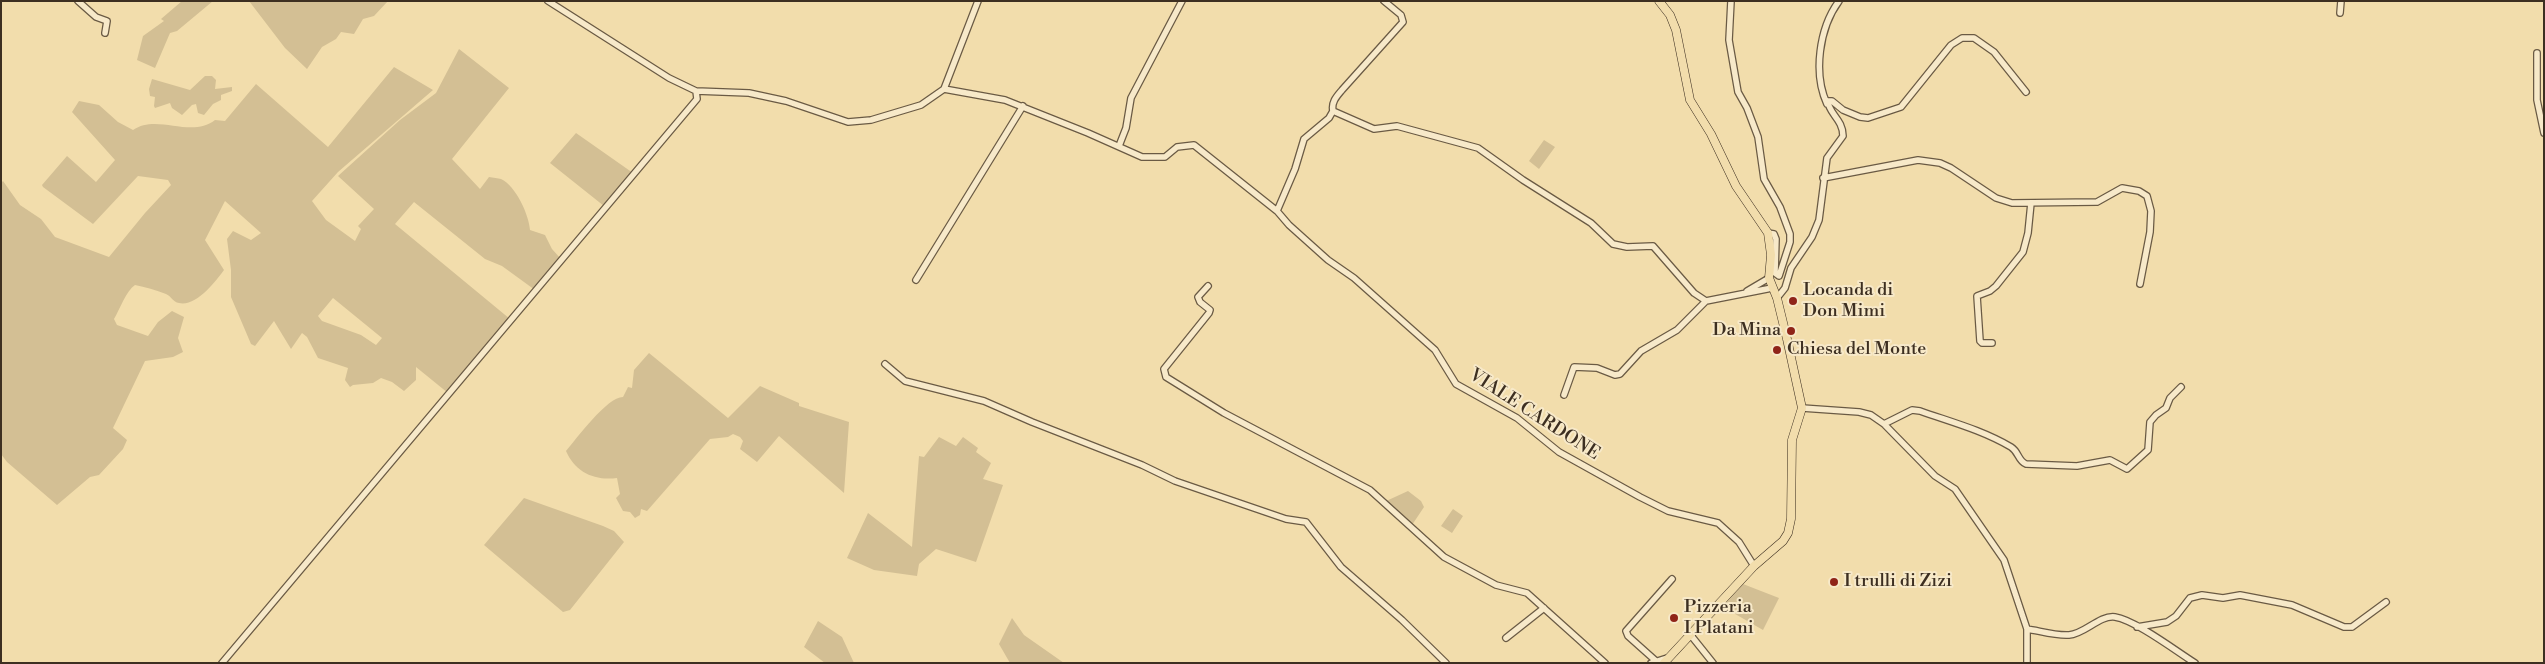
<!DOCTYPE html>
<html>
<head>
<meta charset="utf-8">
<style>
  body { margin:0 }
  #map { position:relative; width:2545px; height:664px; overflow:hidden; background:#f2ddac; font-family:"Libre Bodoni",serif }
  canvas { display:block }
  .frame { position:absolute; inset:0; border:2px solid #3d2f21; pointer-events:none }
</style>
</head>
<body>
<div id="map">
<canvas width="2545" height="664"></canvas>
<div class="frame"></div>
</div>
<script>
const context = document.querySelector('canvas').getContext('2d');
context.lineJoin = 'round';
function paint(path, color) {
  context.fillStyle = color;
  context.fill(path, 'evenodd');
}
function strokePath(path, color, width, dash) {
  context.strokeStyle = color;
  context.lineWidth = width;
  context.lineCap = dash ? 'butt' : 'round';
  context.setLineDash(dash || []);
  context.stroke(path);
}
function write(font, color, halo, rows, align = 'center') {
  context.font = font + ' "Libre Bodoni",serif';
  context.lineWidth = 4;
  context.setLineDash([]);
  context.textBaseline = 'middle';
  context.strokeStyle = halo;
  context.fillStyle = color;
  for (const [text, x, y, turn = 0] of rows) {
    context.save();
    context.translate(x, y);
    context.rotate((+turn || 0) * Math.PI / 180);
    context.textAlign = isNaN(turn) ? turn : align;
    if (halo) context.strokeText(text, 0, 0);
    context.fillText(text, 0, 0);
    context.restore();
  }
}
paint(new Path2D(`
  M182,1H213L177,31L170,33L155,68L137,60L143,36L164,21L161,19Z
  M249,1H388L374,16L363,19L354,34L341,32L336,39L322,47L307,69L285,48Z
  M459,49L509,88L452,159L480,189L489,177C493,178 498,178 501,179C516,186 529,215 530,230L545,235L552,249L561,259L535,290L502,266L485,259L414,202L395,224L510,319L448,393L416,367V380L404,391L392,382L381,378L373,383L353,385L350,387L345,380L348,368L318,358L307,337L302,333L291,349L274,321L255,346L251,344L231,297V270L227,239L233,231L251,240L261,233L225,201L205,240L224,270C215,282 196,307 179,303C173,302 171,296 166,294C156,290 145,287 135,285C126,291 120,309 114,319L117,325L148,336L158,322L172,311L184,317L178,338L183,352L173,357L145,361L113,428L127,440L123,449L99,475L90,477L57,505L7,462L1,454V183L3,181L20,205L41,219L55,237L109,257L145,213L171,185L168,180L138,176L93,224L43,187L42,185L67,156L96,182L115,160L72,112L79,101L99,105L118,122L133,130C157,113 191,139 215,120L225,121L256,84L328,147L394,67L433,90L338,172L312,201L326,220L355,241L361,229L358,226L374,209L338,176L400,120L436,93ZM333,298L382,338L376,345L361,335L322,321L318,316Z
  M205,76H212L216,80L215,89L232,87V91L221,95V100L213,104L204,115L198,113L196,104L192,105L182,115L172,108L170,103L155,108L154,106L155,97L150,96L149,89L152,79L190,90Z
  M576,133L633,173L604,206L550,163Z
  M1544,140L1555,147L1539,169L1529,161Z
  M649,353L728,418L760,386L799,403V406L849,422L844,493L779,436L757,462L740,449L743,441L740,437L733,434L728,437L710,439L647,511L641,509L640,515L635,518L630,512L623,511L616,498L620,494L617,478C594,481 575,472 566,451C577,438 607,397 623,397L628,387L632,388L634,370Z
  M939,437L956,446L963,437L978,448L976,452L991,463L983,479L1003,485L976,562L936,549L919,564L917,576L874,570L847,558L868,513L912,547L919,456L924,457Z
  M1408,491L1421,501L1424,507L1412,525L1384,502Z
  M524,498L603,526L614,531L624,542L570,610L563,612L484,545Z
  M1453,509L1463,516L1452,533L1441,526Z
  M1743,584L1779,598L1763,630L1723,607Z
  M1012,618L1024,635L1064,663H1010L999,644Z
  M818,621L842,637L854,663H825L804,647Z`), '#d3bf94');
const minor = new Path2D(`
  M78,1L96,17L107,21L105,33
  M548,1L669,78L696,91L749,93L786,101L848,122L871,120L921,105L944,89
  M1731,1L1729,40L1738,92L1747,108L1758,137L1764,179L1780,207L1790,234V242L1779,276L1775,273L1776,239L1774,234L1768,233
  M2340,13L2341,1
  M2537,53V100L2544,133
  M944,89L1005,100L1088,133L1142,157H1165L1177,147L1194,145L1277,211L1289,225L1328,260L1354,278L1435,350L1456,384L1517,418L1559,452L1640,497L1668,511L1718,523L1739,542L1754,566
  M944,89L978,1
  M1827,104C1813,74 1819,28 1839,1
  M1333,111L1374,129L1397,126L1478,148L1523,180L1591,223L1613,244L1627,247L1653,246L1694,293L1706,301L1772,288
  M1119,146L1126,128L1131,98L1182,1
  M1823,178L1918,160L1940,163L1951,168L1996,198L2012,203L2097,202L2122,188L2139,191L2147,196L2151,211L2150,232L2140,284
  M1277,211L1295,169L1304,139L1329,118L1333,111C1331,102 1337,96 1342,90L1403,22L1401,15L1384,1
  M916,280L1023,106
  M1208,286L1198,297L1200,302L1210,310L1209,313L1164,369L1166,377L1224,413L1370,490L1444,557L1496,585L1527,593L1605,663
  M1747,291L1769,278
  M1777,298L1785,288L1791,268L1812,237L1819,220L1827,158L1843,136C1843,119 1828,113 1828,101H1832L1843,110L1860,117L1868,118L1901,107L1951,45L1962,38H1974L1994,52L2026,92
  M1992,343H1982L1980,341L1977,296L1990,291L1996,286L2023,252L2028,233L2031,203
  M885,364L905,381L984,401L1032,422L1142,465L1175,481L1286,519L1306,522L1341,567L1402,620L1446,663
  M1564,395L1574,367L1597,368L1615,375L1620,374L1641,351L1677,330L1706,301
  M1802,408L1859,412L1871,415L1884,424L1935,476L1955,489L2004,560L2027,629V663
  M1884,424L1912,410L1920,411C1951,422 1982,430 2011,447C2019,452 2018,461 2026,464L2077,466L2110,460L2127,469L2148,450L2150,422L2156,415L2166,408L2170,398L2181,387
  M2137,627L2167,622L2176,616L2190,598L2202,595L2223,598L2240,595L2292,605L2344,627H2352L2386,602
  M2027,629C2040,631 2056,636 2069,635C2085,634 2099,615 2115,617C2135,620 2176,651 2195,663
  M1689,633L1713,663
  M1506,638L1544,608
  M1656,661L1628,636L1626,631L1672,579
  M222,663L697,99L696,91
  M1651,663L1667,658`);
const major = new Path2D(`
  M1659,1L1670,15L1676,30L1690,100L1711,134L1736,186L1768,233L1771,255L1769,278L1777,298L1787,339L1802,408L1792,440L1791,519L1788,533L1783,541L1754,566L1664,663`);
strokePath(minor, '#6a5a44', 8);
strokePath(major, '#3d2f21', 9);
strokePath(minor, '#f7e9c9', 5.5);
strokePath(major, '#f2ddac', 8);
for (const [x, y, r, color] of [
  [1793,301,5,"#8f2418"],
  [1791,331,5,"#8f2418"],
  [1777,350,5,"#8f2418"],
  [1834,582,5,"#8f2418"],
  [1674,618,5,"#8f2418"]
]) {
  const dot = new Path2D();
  dot.arc(x, y, r, 0, 2 * Math.PI);
  context.fillStyle = color;
  context.fill(dot);
  strokePath(dot, '#f7e9c9', 2);
}
write('18px', '#3d2f21', '#f7e9c9', [
  ["Locanda di",1803,291],
  ["Don Mimi",1803,312],
  ["Da Mina",1781,331,"right"],
  ["Chiesa del Monte",1787,350],
  ["I trulli di Zizi",1844,582],
  ["Pizzeria",1684,608],
  ["I Platani",1684,629]
], 'left');
write('18px', '#3d2f21', '#f7e9c9', [
  ["VIALE CARDONE",1534,415,33]
]);
</script>
</body>
</html>
